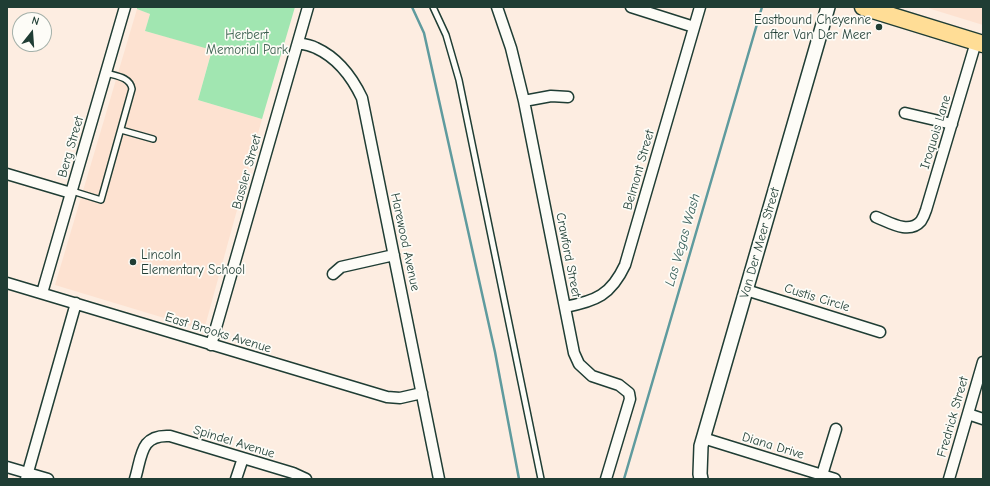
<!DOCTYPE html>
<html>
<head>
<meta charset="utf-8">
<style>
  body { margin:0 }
  #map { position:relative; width:990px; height:486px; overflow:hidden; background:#fdede1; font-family:"Comic Neue",sans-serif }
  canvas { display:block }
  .frame { position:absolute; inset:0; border:8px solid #1f3d34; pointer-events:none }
  .north { position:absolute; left:12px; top:12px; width:40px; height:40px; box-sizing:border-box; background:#fdfcf7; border:1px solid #a4b0a9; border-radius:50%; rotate:17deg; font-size:11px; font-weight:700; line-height:16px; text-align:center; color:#1f3d34 }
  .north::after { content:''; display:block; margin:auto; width:14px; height:18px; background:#1f3d34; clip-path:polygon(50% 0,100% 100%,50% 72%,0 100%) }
</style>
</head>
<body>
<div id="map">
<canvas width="990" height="486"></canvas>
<div class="frame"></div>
<div class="north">N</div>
</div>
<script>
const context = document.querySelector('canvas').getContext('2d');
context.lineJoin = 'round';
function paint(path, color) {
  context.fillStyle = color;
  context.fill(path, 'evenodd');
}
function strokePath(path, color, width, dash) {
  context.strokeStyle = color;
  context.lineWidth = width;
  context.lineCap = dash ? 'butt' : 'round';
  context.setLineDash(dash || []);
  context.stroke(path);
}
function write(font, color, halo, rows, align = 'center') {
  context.font = font + ' "Comic Neue",sans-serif';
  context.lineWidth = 3.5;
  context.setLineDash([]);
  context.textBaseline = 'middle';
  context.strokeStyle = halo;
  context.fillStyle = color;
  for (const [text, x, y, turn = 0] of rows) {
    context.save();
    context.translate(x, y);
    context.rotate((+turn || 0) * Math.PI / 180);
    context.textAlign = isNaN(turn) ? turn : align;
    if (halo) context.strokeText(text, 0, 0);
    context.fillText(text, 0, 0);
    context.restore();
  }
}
paint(new Path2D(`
  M927,7H983V25L931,9Z
  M137,9L150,14L145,31L212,49L198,100L262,119L204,330L55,285Z`), '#fde2d1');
paint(new Path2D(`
  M137,7H295L262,119L198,100L212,50L145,31L150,14L137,9Z`), '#a1e6b1');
strokePath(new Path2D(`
  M412,7L424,33L495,352L519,479
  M624,479L762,7`), '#5f9b9e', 2.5);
const service = new Path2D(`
  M433,7L446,35L459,80L541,479
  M121,130L153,139
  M72,191L101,200L132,89C130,77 116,76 106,73`);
const minor = new Path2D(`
  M497,7L511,48L524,101L574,353L579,364L592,376L619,385L629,393L630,399L606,479
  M631,7L694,27
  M298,43C304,44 310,45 316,48C338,58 352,77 362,98L439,479
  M524,101L551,96L568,97
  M905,113L952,124
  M7,174L71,193
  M876,217C889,222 909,235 921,221C923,218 925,213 926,210L976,42
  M333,274L341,267L394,255
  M7,283L387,397L400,398L422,393
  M746,290L880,332
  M42,293L125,7
  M565,307C596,301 611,295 625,265L700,7
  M211,345L308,7
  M968,414L983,419
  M703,438L835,479
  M7,467L48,479
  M822,475L836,429
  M26,479L76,303
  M135,479C142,456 140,434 170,436L293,473L306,479
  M236,479L243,458
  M949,479L983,362`);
const tertiary = new Path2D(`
  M701,479L700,474L701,446L828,7`);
const primary = new Path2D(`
  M863,7L983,44`);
strokePath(service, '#1f3d34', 8);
strokePath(minor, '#1f3d34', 13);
strokePath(tertiary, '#1f3d34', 16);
strokePath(primary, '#1f3d34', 19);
strokePath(service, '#fdfcf7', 5);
strokePath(minor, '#fdfcf7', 10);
strokePath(tertiary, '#fdfcf7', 13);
strokePath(primary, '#ffdd96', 16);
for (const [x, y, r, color] of [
  [879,27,4,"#1f3d34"],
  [133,262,4,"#1f3d34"]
]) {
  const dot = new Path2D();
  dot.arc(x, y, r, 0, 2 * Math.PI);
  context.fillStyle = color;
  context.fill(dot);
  strokePath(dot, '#fdfcf7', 1.5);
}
write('13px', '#1f3d34', '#fdfcf7', [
  ["Eastbound Cheyenne",871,20],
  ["after Van Der Meer",871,35],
  ["Lincoln",141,255,"left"],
  ["Elementary School",141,270,"left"]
], 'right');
write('13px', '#395f4d', '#fdfcf7', [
  ["Herbert",247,35],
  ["Memorial Park",247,50]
]);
write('13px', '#1f3d34', '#fdfcf7', [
  ["Iroquois Lane",936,132,-73],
  ["Berg Street",71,147,-74],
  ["Belmont Street",639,170,-74],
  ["Bassler Street",247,172,-74],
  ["Harewood Avenue",405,242,78],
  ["Van Der Meer Street",760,243,-74],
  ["Crawford Street",568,255,79],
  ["Custis Circle",817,298,17],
  ["East Brooks Avenue",218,333,17],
  ["Fredrick Street",953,417,-74],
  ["Spindel Avenue",234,442,17],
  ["Diana Drive",773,446,17]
]);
write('italic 14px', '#345c57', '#fdfcf7', [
  ["Las Vegas Wash",683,240,-74]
]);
</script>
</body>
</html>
